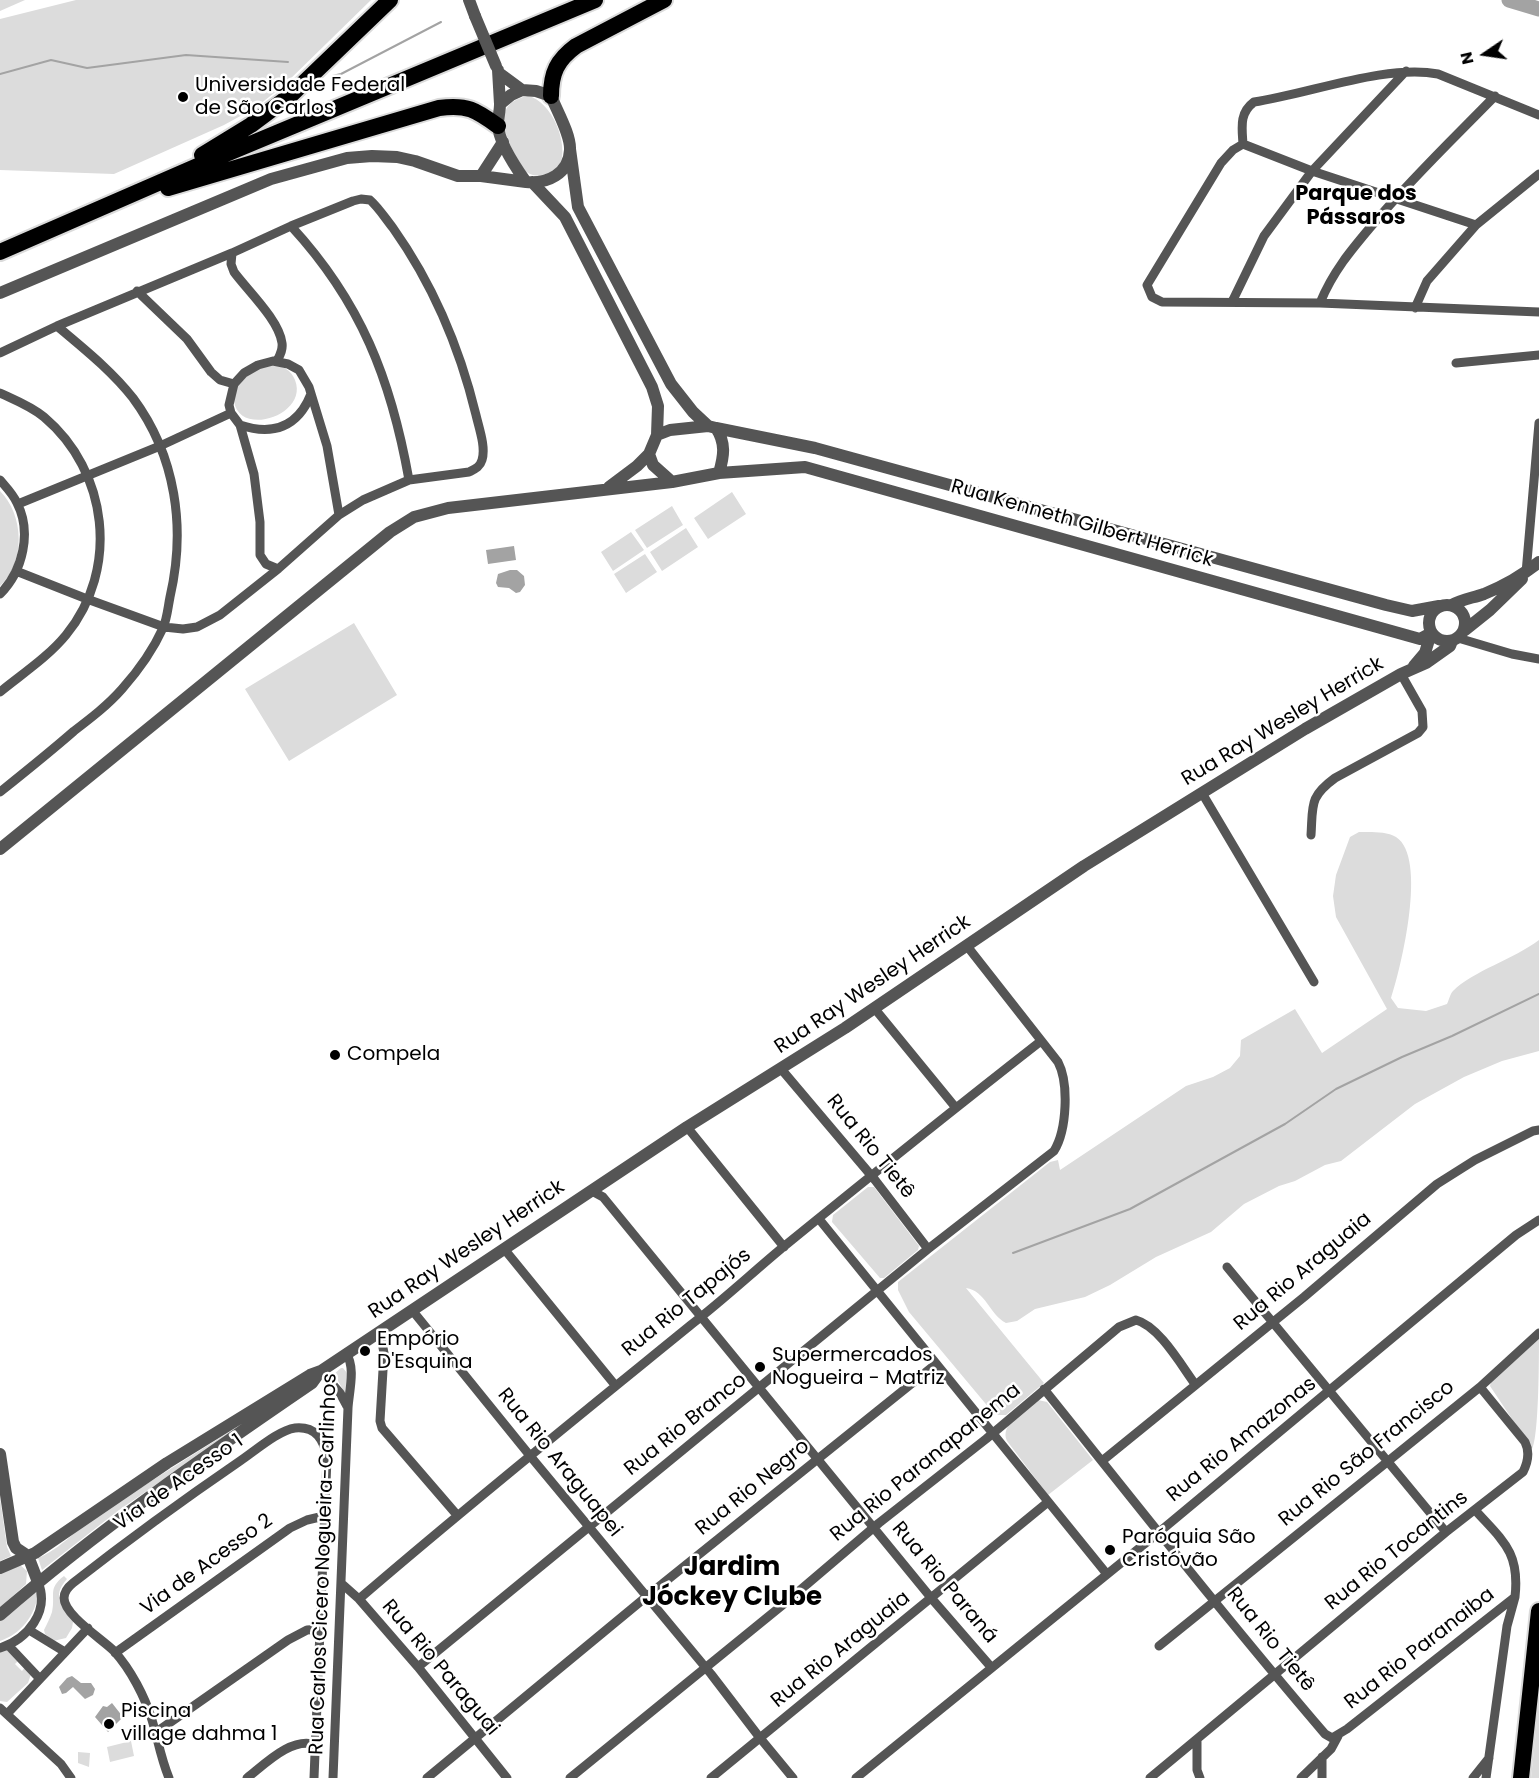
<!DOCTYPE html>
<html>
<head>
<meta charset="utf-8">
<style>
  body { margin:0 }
  #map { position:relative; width:1539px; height:1778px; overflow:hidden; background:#fff; font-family:Poppins,sans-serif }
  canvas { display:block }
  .north { position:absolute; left:1455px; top:24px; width:60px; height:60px; -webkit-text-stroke:4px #fff; paint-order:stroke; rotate:257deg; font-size:16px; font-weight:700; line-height:24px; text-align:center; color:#000 }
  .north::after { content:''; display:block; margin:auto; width:21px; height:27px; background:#000; clip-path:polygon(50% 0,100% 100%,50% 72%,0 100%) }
</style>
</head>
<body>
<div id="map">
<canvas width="1539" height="1778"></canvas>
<div class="north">N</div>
</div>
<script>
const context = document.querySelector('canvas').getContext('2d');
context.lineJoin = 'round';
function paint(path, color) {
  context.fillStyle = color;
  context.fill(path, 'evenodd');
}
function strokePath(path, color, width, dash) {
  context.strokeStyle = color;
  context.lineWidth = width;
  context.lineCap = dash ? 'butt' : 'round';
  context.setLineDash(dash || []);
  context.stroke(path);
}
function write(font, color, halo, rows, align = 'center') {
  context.font = font + ' Poppins,sans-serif';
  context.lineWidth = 5;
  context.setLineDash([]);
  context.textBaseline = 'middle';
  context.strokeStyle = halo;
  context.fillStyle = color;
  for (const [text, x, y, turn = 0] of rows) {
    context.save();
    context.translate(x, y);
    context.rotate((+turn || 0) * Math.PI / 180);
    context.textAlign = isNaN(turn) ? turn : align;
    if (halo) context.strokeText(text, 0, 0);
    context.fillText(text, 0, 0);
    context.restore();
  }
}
paint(new Path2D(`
  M0,0H25L0,11Z
  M76,0H371L283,86L255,108L224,125L114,174L0,170V19Z
  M528,96C552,101 569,144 560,165C551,172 542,179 530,174C521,170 517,160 513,151C502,128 495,102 528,96Z
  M273,364C283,366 291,370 295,380C309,415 239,438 234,401C234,396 234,391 235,387L254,369Z
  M0,491C24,515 26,562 0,586Z
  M732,492L746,514L708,539L694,518Z
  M672,506L683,525L647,548L635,530Z
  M686,528L698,547L662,571L650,552Z
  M631,532L644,550L613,571L601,552Z
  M645,554L657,572L626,593L614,574Z
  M354,623L397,695L289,761L245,689Z
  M1359,832C1370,832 1386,831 1396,837C1428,857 1401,968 1391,998L1398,1008L1426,1011L1447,1004C1449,1000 1450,994 1453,991C1473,971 1514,959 1539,940V1051L1502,1061L1464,1077L1415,1104L1341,1161L1325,1165L1295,1181L1279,1186L1244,1204L1211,1232L1156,1257L1110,1285L1085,1297L1035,1309L1017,1321L1006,1323C989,1314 986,1291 966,1288L1044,1383L1006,1415H995L909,1312L898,1290V1282L1050,1162L1058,1160L1060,1170L1186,1086L1213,1077L1230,1068L1240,1056L1241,1040L1295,1009L1322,1053L1387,1009L1336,917L1333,896L1336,875L1350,837Z
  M868,1187H874L919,1246L918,1250L884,1278H880L832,1222L833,1215Z
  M1539,1339C1539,1358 1539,1437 1532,1449L1490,1386L1491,1382Z
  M341,1368H343L347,1373V1392L345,1393L334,1374Z
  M1038,1400L1047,1402L1093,1460L1048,1495L1007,1441C999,1424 1026,1410 1038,1400Z
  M271,1406L119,1510L42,1570L38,1558C61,1549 77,1528 98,1515C155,1478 213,1442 271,1406Z
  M0,1498L7,1547L11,1556L0,1561Z
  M20,1565L27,1571L26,1584L0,1608V1572Z
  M64,1576L67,1579C50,1598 64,1606 73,1622L72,1628L66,1638L53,1641L45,1634L44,1630C47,1624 50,1618 52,1612C56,1595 47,1589 64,1576Z
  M32,1592L38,1594C35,1616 21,1634 0,1641V1621Z
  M7,1650L19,1660L15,1664L22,1671L26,1666L31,1674L28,1683L7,1702L0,1701V1651Z
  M1539,1702V1778H1531Z
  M131,1741L134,1756L110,1762L107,1747Z
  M78,1752L90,1753L89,1767L78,1763Z`), '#dcdcdc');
paint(new Path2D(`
  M514,546L516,560L488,564L486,550Z
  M510,570H517L524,576L525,585L520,592L516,593L509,588L498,587L496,583L498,574Z
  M72,1676L81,1683H91L95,1689L93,1695L85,1699L73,1687L66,1693L62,1694L59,1687L67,1678Z
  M112,1703L123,1717L108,1732L95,1717L103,1706L107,1707Z`), '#a3a3a3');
strokePath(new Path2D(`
  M0,74L51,60L87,68L186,55L288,62
  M332,76L341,74L441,22
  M1013,1253L1130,1209L1285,1124L1336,1089L1402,1057L1452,1036L1539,994`), '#a3a3a3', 2);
strokePath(new Path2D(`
  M1509,0L1539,9`), '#a3a3a3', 15);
const motorway = new Path2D(`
  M551,96C551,73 557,60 576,46L664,0
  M202,155L251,125L291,95L390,0
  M168,188L439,108C467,104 476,110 498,126
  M0,252L195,167L595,0
  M1521,1778L1539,1611`);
strokePath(motorway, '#dbdbdb', 20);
strokePath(new Path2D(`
  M1539,115L1438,74C1385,64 1309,94 1254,102C1239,113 1242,128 1243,144L1233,150L1221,163L1147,285L1152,297L1162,302L1320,303L1539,312
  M1243,144L1312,171L1476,225
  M291,226C361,302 391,379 409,480
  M232,253L231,264L234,272C248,291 279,320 282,343C283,350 280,355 277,361
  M137,291L187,339L211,372L220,380L234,384
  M1232,302L1264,236L1312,171L1406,71
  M1320,303C1333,271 1352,249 1374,223C1412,178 1454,138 1495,96
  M1415,308L1427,281L1476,225L1539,174
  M0,353L57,326L232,253L291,226L353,201L361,199L370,200C379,208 385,218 393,228C432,283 460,349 476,415C479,428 486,447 482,460C480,467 475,469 469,472L409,480L363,500L339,515L278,569L220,615L197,627L183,629L164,627L87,599L16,571
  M1456,363L1539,355
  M0,393C15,400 31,406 44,417C108,471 120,569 66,635C48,657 22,674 0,692
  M240,425C273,436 298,427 311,394
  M0,480C6,487 13,494 17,503C32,532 23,571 0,594
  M18,504L160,446L231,413
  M278,569L266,564L260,555V522L254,474L240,425L231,413L229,405L234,384L244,373L258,365L273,361L288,364L299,370L309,387L327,446L339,515
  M1526,573L1539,423
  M1458,638L1512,654L1539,659
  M0,792C25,772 50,752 74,731C91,718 108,705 122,689C138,671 153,650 163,628C167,619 168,607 170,597C186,528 176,456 133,398C111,370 83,348 57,326
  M1202,793L1314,982
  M1311,835C1313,805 1309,797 1335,778L1418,733L1423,727L1422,711L1401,674
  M875,1009L956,1108
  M782,1070L875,1180L928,1249
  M687,1127L784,1247
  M592,1191L603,1197L932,1599L991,1667
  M819,1219L1106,1573
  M505,1250L615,1385
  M1227,1267L1446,1532
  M412,1310L531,1457L711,1674L760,1738L793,1778
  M380,1332L384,1353L380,1421L382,1428L457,1515
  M321,1371L340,1393L347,1406
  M1044,1389C1137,1505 1229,1622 1325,1734L1332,1738L1347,1729L1515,1597C1520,1552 1503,1541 1475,1510
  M1102,1461L1304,1297L1437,1184L1475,1160L1533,1131L1539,1130
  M341,1583L359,1599L418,1667L507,1778
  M359,1599C468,1505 580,1415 692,1324C723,1300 752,1273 782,1248C868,1178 954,1109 1041,1041
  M29,1630L65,1652
  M8,1645L40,1679
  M1159,1646L1480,1387L1539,1333
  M0,1648C28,1639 50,1611 38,1582
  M115,1653L290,1528L307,1520L324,1516
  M418,1667L928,1249L1054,1151C1067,1130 1069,1083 1058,1062L967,946
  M0,1708L61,1764L71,1778
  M7,1714L88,1628
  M155,1733L288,1640L307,1630L321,1629
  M1197,1740V1770L1200,1778
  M1322,1757V1778
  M169,1778C161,1759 158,1740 152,1720C145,1697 131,1670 114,1651C102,1639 64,1615 64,1598C64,1591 68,1587 73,1583C128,1540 183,1500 240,1461C255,1451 279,1430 295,1428C316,1426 324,1440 327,1458L314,1778
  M247,1778C265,1764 292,1736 316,1745
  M333,1778L348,1408C349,1391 356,1368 346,1353
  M427,1778L646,1597L936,1364
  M570,1778L785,1603L879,1523L986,1439L1119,1327L1136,1320C1159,1326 1181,1365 1195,1384
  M711,1778L1048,1502
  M856,1778L1158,1533L1516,1235L1539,1220
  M1150,1778L1446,1532L1523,1472C1528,1462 1530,1452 1525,1442L1480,1387
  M1301,1778L1331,1749L1338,1736
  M1473,1778L1489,1758
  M1486,1778L1507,1626L1515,1597`), '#555', 9);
strokePath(new Path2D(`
  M469,0L475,16
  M498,70L500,104
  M499,73L522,90L536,91L551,96C557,111 571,135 570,150C569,174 547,184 526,182C516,168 498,141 498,124C498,118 500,111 500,104L511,95L522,90
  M570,149L578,207L671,384L693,412L708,426
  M481,176L503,142
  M532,182L565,217L652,387L658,406L657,435
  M0,293L271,179L347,158L372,156L397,157L415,161L458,176H481L526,182
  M708,426L716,428C726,443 724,456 719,473L672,482L653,465L649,454L657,435L670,430Z
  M716,428L815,448L1386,605L1412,611L1439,606
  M719,473L805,467L1420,639L1431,633
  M609,487L637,466L649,454
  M1429 623a18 18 0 1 1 36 0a18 18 0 1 1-36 0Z
  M1452,605C1462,599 1473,598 1484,594C1504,586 1523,575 1539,562
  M1465,630L1490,610L1522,579
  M1414,666L1425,653L1431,633
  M0,849L390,532L414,517L448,508L672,482
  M0,1454L13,1542L16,1548L28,1556L38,1582
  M0,1568L35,1553L167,1463L310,1375L321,1371L687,1127L845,1028L1084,866L1305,729L1401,674L1426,663L1450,646L1452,641
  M0,1615C98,1530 205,1456 312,1383L317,1376`), '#555', 12);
strokePath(motorway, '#000', 16);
strokePath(new Path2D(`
  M475,16L496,66`), '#555', 12);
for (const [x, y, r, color] of [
  [183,97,6,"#000"],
  [335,1055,6,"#000"],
  [365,1351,6,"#000"],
  [760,1367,6,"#000"],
  [1110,1550,6,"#000"],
  [109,1724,6,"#000"]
]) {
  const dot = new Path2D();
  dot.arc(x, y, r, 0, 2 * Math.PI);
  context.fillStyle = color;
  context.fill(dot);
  strokePath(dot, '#fff', 2);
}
write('20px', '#000', '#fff', [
  ["Universidade Federal",195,86],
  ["de São Carlos",195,109],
  ["Compela",347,1055],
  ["Empório",377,1340],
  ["D'Esquina",377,1363],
  ["Supermercados",772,1356],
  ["Nogueira - Matriz",772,1379],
  ["Paróquia São",1122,1538],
  ["Cristóvão",1122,1561],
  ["Piscina",121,1712],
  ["village dahma 1",121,1735]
], 'left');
write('20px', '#000', '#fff', [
  ["Rua Kenneth Gilbert Herrick",1082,524,16],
  ["Rua Ray Wesley Herrick",1283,722,-31],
  ["Rua Ray Wesley Herrick",873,985,-34],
  ["Rua Rio Tietê",870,1147,51],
  ["Rua Ray Wesley Herrick",467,1250,-34],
  ["Rua Rio Araguaia",1303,1272,-40],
  ["Rua Rio Tapajós",687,1303,-39],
  ["Rua Rio Branco",686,1425,-39],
  ["Rua Rio Amazonas",1242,1440,-39],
  ["Rua Rio São Francisco",1367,1454,-39],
  ["Rua Rio Araguapei",559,1463,51],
  ["Rua Rio Paranapanema",926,1463,-39],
  ["Via de Acesso 1",179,1483,-35],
  ["Rua Rio Negro",753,1488,-39],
  ["Rua Rio Tocantins",1397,1551,-39],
  ["Rua Carlos Cicero Nogueira-Carlinhos",324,1564,-88],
  ["Via de Acesso 2",207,1565,-36],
  ["Rua Rio Paraná",944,1583,50],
  ["Rua Rio Tietê",1270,1640,51],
  ["Rua Rio Paranaiba",1420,1649,-38],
  ["Rua Rio Araguaia",841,1650,-39],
  ["Rua Rio Paraguai",440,1668,50]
]);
write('bold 21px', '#000', '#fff', [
  ["Parque dos",1356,195],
  ["Pássaros",1356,219]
]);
write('bold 26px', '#000', '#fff', [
  ["Jardim",732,1568],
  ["Jóckey Clube",732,1598]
]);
</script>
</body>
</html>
